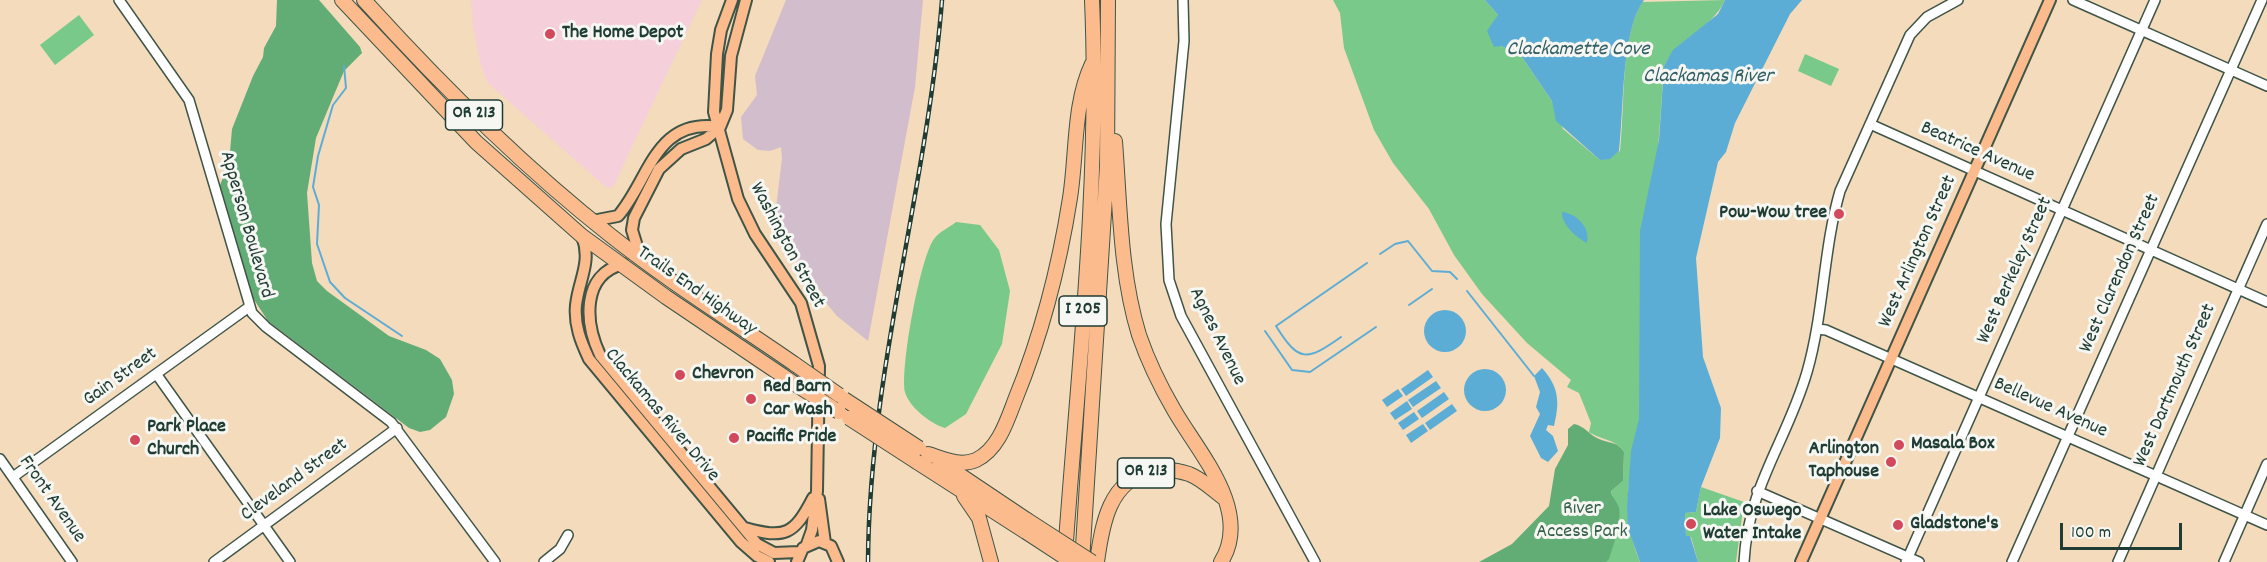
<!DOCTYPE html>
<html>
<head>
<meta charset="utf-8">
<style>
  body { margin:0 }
  #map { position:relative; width:2267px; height:562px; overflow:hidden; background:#f3dbbb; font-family:Dekko,sans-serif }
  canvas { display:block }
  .scale { position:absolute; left:2060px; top:523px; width:122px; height:27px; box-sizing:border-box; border:3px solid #1f3d34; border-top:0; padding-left:8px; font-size:18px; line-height:21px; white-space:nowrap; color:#1f3d34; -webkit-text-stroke:4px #f6f6f2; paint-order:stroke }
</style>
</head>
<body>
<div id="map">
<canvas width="2267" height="562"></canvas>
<div class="scale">100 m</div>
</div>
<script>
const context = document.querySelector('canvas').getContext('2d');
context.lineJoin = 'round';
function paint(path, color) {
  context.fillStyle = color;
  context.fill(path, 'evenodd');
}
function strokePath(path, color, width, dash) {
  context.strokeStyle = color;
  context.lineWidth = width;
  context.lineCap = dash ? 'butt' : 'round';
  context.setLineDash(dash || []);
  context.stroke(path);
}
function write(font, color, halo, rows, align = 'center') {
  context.font = font + ' Dekko,sans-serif';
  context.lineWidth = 6;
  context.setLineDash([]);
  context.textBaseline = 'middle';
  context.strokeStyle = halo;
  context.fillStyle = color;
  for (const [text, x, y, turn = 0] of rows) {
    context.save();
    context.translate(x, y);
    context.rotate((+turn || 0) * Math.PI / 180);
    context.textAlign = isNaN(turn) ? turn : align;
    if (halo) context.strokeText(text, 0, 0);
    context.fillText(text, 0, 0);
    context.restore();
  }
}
paint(new Path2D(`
  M471,0H702L613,187L607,188L488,83L481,66L473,26Z`), '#f5cfda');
paint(new Path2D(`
  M786,0H923L915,87L868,341L837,316L822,298L824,295L773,234L782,158L781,147L770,151L758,150L743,139L741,117L757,95L755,76Z`), '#d1bdcb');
paint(new Path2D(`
  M1333,0H1485L1498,15L1501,46L1520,54L1552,101L1563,129L1600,160L1620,151C1625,108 1620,39 1642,2L1725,0C1711,30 1681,35 1664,66C1658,154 1651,241 1643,329C1641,359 1643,390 1639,420C1631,474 1618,508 1640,562H1606L1621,523L1611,491L1623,481L1624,452C1616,439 1601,440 1589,432L1591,423L1579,393L1567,387L1571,380L1527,343L1482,294L1454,255L1429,209L1393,163L1374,130L1344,48L1340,13Z
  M79,15L94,35L55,65L40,45Z
  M1805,54L1839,69L1831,86L1798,71Z
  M956,222L980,225L999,250L1010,291L1002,344L966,414L945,428C931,424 909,407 905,392C900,368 920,258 934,239C939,232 950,227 956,222Z
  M1701,487L1744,502L1736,562H1698L1691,537L1686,536L1685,513L1696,512Z`), '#78c98a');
paint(new Path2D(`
  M277,0H319L360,47L362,53L344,71L316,138L307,193L312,263L317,281L327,291L389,336L426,350L440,359L452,380L454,394L446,417L430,430L420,432L409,428L268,321L251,295L220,185L229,163L232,129L253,76L263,57L264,48L276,26Z
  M1574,424C1585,426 1589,435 1599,439C1610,444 1617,441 1624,452L1623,481L1611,491C1612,498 1617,501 1619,508C1622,526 1614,541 1609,559L1606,562H1479L1512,544L1549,506L1555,469L1568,445V429Z`), '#62ad76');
paint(new Path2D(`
  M1485,0H1644C1621,30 1624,112 1619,151L1610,159L1600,160L1556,121L1552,101L1520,54L1501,46L1494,47L1487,31L1498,15Z
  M1725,0H1802L1790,14L1735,123L1726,152L1718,162L1696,258L1703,357L1721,408L1720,438L1701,487L1696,512L1685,513L1686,536H1690L1698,562H1640L1628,528L1627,506L1631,451L1639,419L1640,231L1659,140L1664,66L1673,50L1718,14Z
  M1562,212C1576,213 1591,228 1587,243C1577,238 1561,224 1562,212Z
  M1424 331a21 21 0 1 1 42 0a21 21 0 1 1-42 0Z
  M1542,368C1559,387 1560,402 1554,426L1548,425L1546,430L1553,436L1558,451L1548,462L1541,458L1530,436L1540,414L1536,407L1540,392L1534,376Z
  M1464 390a21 21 0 1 1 42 0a21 21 0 1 1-42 0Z
  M1428,370L1433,377L1406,396L1401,389Z
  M1436,381L1441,388L1413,407L1408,400Z
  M1398,389L1403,396L1387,407L1382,400Z
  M1444,392L1449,399L1422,418L1417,411Z
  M1407,401L1412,409L1395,420L1390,413Z
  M1452,404L1457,411L1430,430L1425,423Z
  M1414,412L1419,419L1403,430L1398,423Z
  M1423,424L1428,431L1411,443L1406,435Z`), '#5cadd6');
strokePath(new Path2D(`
  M344,66L346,88L333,105L318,156L313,187L319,205L317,244L330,282L345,298L402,336
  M1380,254L1395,244L1408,241L1432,271L1450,272L1457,279
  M1467,291L1534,376
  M1409,305L1432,289
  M1265,331L1292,370L1310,372L1376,327
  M1341,337C1307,361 1299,363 1276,326L1367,263`), '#5cadd6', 2);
const minor = new Path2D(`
  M119,0L189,100L252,313L266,327L391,422L495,562
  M1183,0L1184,41L1166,224L1169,280L1181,316L1315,562
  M2073,0L2267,86
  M1870,124L2267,302
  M1817,329L1826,330L2267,525
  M157,375L290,562
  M0,459L72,562
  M13,477L249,307
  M1757,491L1919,562
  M214,562L397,428
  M544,562L560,549L568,535
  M1744,562C1748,486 1787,441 1807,372C1824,313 1823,250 1840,191L1910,35L1927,17L1958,0
  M1906,562L2155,0
  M2012,562L2262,0
  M2118,562L2267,224
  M2224,562L2267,464`);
const major = new Path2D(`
  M732,0L721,30L717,54L714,112L738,199L755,234L801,303L819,366L817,491L812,530L807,544
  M592,221L618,216C650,179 655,117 720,127
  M582,236C592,262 579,279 576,305C574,325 581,342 589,359L741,542L757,556L769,562
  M640,256L632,230L634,218L659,169L681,149L706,139L720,127L727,110L731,56L746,0
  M623,264C581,275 585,323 600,355L757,544L774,553L799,552
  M819,499L825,543
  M745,528C785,539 794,535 813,498
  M797,562L803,548L819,541L831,546L838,562
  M1801,562L2050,0`);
const highway = new Path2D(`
  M342,0L476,142L582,236L666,297L795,384
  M364,0C440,84 521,165 610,235C669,282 734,322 796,365
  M1115,141C1120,206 1120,273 1139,335C1148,361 1160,386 1174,410C1198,452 1253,511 1221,562
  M928,454C944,459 960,467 976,460C998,450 1007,421 1015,400C1042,334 1059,268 1070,198C1077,154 1073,104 1092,64
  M939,461L1027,520
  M917,462L1026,532
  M964,496L979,518L991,562
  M1065,555C1078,371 1100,185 1092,0
  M1082,562L1107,166L1108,0
  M1097,562C1102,525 1109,479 1153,471C1166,469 1177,470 1189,474C1202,479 1213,490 1224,498`);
strokePath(minor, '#3f5548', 12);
strokePath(major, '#3f5548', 14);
strokePath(highway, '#3f5548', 16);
strokePath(minor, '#fff', 9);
strokePath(major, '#fbbb8d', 10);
strokePath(highway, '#fbbb8d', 14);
const rail = new Path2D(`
  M868,562C869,372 927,189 942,0`);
strokePath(rail, '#1f3d34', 4.5);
strokePath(rail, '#f6f6f2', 2, [7]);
const highwayBridge = new Path2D(`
  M796,365L839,395
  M795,384L839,412
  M844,399L919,448
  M849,418L917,462
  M1027,520L1092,562
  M1026,532L1072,562`);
strokePath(highwayBridge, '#3f5548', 16, []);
strokePath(highwayBridge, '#fbbb8d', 14);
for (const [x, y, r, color] of [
  [550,34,6,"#d1495b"],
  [1839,214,6,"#d1495b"],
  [680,375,6,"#d1495b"],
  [751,399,6,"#d1495b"],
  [734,438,6,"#d1495b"],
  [135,440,6,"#d1495b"],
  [1899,445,6,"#d1495b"],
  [1891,462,6,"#d1495b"],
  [1691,524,6,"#d1495b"],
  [1898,525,6,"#d1495b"]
]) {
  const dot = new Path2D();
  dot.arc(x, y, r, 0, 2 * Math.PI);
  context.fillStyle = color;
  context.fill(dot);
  strokePath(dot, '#f6f6f2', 2);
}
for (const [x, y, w] of [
  [474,115,57],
  [1083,311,48],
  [1146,473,57]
]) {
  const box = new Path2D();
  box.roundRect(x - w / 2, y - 15, w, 30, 4.5);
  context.fillStyle = '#f6f6f2';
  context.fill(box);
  strokePath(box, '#1f3d34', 1.5);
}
write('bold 18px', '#1f3d34', null, [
  ["OR 213",474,115],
  ["I 205",1083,311],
  ["OR 213",1146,473]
]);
write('bold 20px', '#1f3d34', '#f6f6f2', [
  ["The Home Depot",562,34],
  ["Pow-Wow tree",1827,214,"right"],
  ["Chevron",692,375],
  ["Red Barn",763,388],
  ["Car Wash",763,411],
  ["Park Place",147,428],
  ["Church",147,451],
  ["Pacific Pride",746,438],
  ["Masala Box",1911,445],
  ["Arlington",1879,450,"right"],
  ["Taphouse",1879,473,"right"],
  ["Lake Oswego",1703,512],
  ["Water Intake",1703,535],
  ["Gladstone's",1910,525]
], 'left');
write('20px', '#1f3d34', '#f6f6f2', [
  ["Beatrice Avenue",1977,153,24],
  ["Apperson Boulevard",245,225,74],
  ["Washington Street",786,246,62],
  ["West Arlington Street",1919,252,-66],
  ["West Berkeley Street",2016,271,-66],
  ["West Clarendon Street",2121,274,-66],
  ["Trails End Highway",696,292,35],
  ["Agnes Avenue",1216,337,64],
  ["Gain Street",121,378,-36],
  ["West Dartmouth Street",2176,386,-66],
  ["Bellevue Avenue",2050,409,24],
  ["Clackamas River Drive",661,416,50],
  ["Cleveland Street",295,481,-36],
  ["Front Avenue",51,500,55]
]);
write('20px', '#35604a', '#f6f6f2', [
  ["River",1582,510],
  ["Access Park",1582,533]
]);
write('italic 21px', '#315f65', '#f6f6f2', [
  ["Clackamette Cove",1578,51],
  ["Clackamas River",1708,78]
]);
</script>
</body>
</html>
